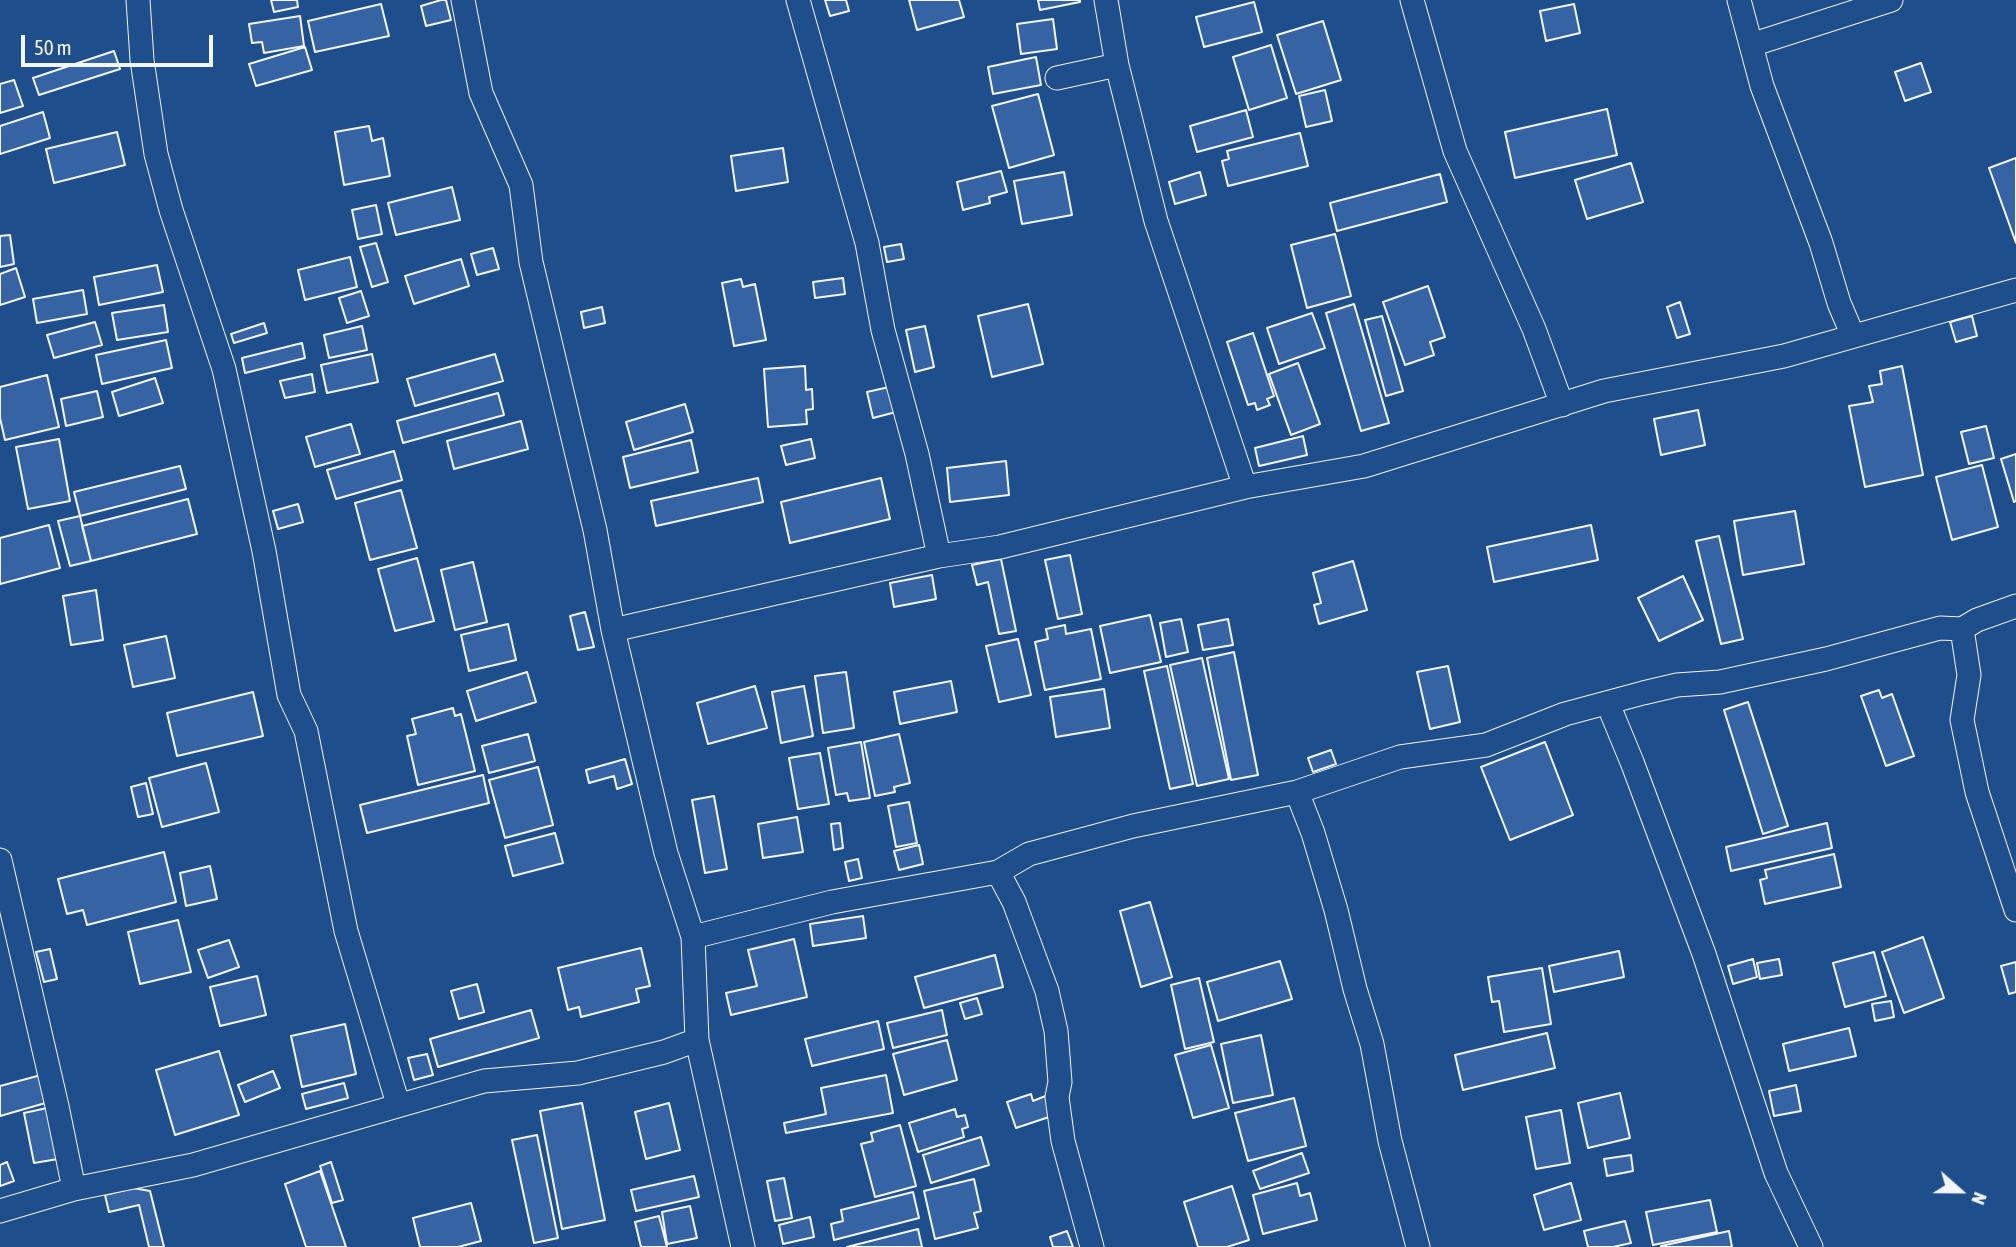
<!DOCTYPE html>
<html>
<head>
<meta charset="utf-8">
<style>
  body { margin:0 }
  #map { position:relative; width:2016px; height:1247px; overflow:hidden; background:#1f4e8c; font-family:"Asap Condensed",sans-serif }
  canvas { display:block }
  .north { position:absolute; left:1925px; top:1156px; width:70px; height:70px; -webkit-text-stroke:5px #1f4e8c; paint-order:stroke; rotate:111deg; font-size:19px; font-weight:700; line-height:28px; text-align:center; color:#f2f6ff }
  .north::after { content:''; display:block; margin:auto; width:24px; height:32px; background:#f2f6ff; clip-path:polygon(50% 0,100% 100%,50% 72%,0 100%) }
  .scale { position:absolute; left:21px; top:35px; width:192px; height:32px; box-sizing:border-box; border:4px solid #f2f6ff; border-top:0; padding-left:9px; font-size:21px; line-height:24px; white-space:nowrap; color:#f2f6ff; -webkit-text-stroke:5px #1f4e8c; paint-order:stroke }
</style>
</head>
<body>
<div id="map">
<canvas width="2016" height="1247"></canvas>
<div class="north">N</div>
<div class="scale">50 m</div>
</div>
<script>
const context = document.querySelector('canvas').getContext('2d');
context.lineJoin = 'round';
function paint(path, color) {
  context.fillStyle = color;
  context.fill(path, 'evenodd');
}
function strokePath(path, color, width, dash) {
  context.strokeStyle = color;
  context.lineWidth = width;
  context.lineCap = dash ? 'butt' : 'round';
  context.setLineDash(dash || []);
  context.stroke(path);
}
const building = new Path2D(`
  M271,0H297L298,7L274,12Z
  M441,0H446L451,20L426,26L421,6Z
  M825,0H846L849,11L830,16Z
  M909,0H959L964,17L917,30Z
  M1038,0H1080V2L1040,10Z
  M1254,2L1262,32L1204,47L1196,17Z
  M381,4L389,36L315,52L308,21Z
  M1574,4L1580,33L1546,41L1540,11Z
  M300,16L304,46L264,53L262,42L252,43L249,24Z
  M1053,19L1057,49L1021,54L1017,24Z
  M1323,21L1341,80L1296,94L1277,35Z
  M1271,45L1287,98L1249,110L1233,57Z
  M305,47L312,70L256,86L249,64Z
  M114,51L120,69L39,95L33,78Z
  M1036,57L1041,85L993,94L988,67Z
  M1921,63L1931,92L1905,101L1895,72Z
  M14,80L23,106L0,113V84Z
  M1325,90L1332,121L1306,127L1299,96Z
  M1038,94L1054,155L1009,168L992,106Z
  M1607,109L1617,155L1515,178L1505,132Z
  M1246,110L1253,137L1197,152L1190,126Z
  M43,112L50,138L0,154V126Z
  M369,126L372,141L383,138L390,176L344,185L335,132Z
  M117,132L125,165L54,183L46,149Z
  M1300,133L1308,166L1228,186L1222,161L1229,159L1227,151Z
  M783,148L788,182L736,191L731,156Z
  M2016,158V243L1989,168Z
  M1631,163L1643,202L1587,219L1575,180Z
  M1001,171L1007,192L989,197L990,203L963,210L957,182Z
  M1064,172L1072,215L1022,224L1014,181Z
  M1200,172L1206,195L1175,204L1169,182Z
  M1440,174L1447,202L1337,231L1330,203Z
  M452,187L460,220L396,235L388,203Z
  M376,205L382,234L358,239L352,210Z
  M1335,234L1351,296L1307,308L1291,245Z
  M10,235L14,264L0,267V236Z
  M376,243L388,282L372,287L360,247Z
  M901,244L904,259L887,262L884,247Z
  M493,248L499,269L477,275L471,254Z
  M350,257L357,287L305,300L298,270Z
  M461,259L469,286L414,304L405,276Z
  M157,265L163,292L99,305L94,277Z
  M16,268L25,297L0,305V274Z
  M843,278L845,294L815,298L813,282Z
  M741,279L743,287L755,284L766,340L734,346L722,283Z
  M1428,286L1445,337L1430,342L1434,355L1405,365L1383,302Z
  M83,290L87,314L37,323L33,299Z
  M361,291L369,316L347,323L339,298Z
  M1680,302L1690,334L1677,338L1667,307Z
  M1028,304L1043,364L992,377L978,316Z
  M1354,304L1389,423L1361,431L1326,313Z
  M164,305L168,332L117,340L112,313Z
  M602,307L605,323L584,328L581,312Z
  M1312,313L1325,348L1279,364L1267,328Z
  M1382,316L1403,391L1386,396L1365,320Z
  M1972,316L1977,336L1956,342L1950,322Z
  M95,322L102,345L54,358L47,335Z
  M264,323L267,333L234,343L231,334Z
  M362,326L367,350L329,358L324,335Z
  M925,326L934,367L915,372L906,330Z
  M1253,333L1274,396L1267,399L1270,405L1257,410L1255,403L1248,405L1227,342Z
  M166,340L172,368L102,384L96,355Z
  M302,343L305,358L245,373L242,358Z
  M372,354L378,382L327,393L321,365Z
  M495,354L503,381L415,406L407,379Z
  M1298,363L1320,424L1291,435L1269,374Z
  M805,366L806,390L812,389L813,409L806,410L807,424L768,427L764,369Z
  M1902,366L1923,475L1865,487L1849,406L1873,402L1869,386L1882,384L1880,371Z
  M312,374L315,392L285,398L280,381Z
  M47,375L59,427L5,440L0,418V387Z
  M155,378L163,403L119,416L112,392Z
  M889,387L896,412L873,418L867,392Z
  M97,391L103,417L66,426L61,399Z
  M498,393L504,415L403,443L397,421Z
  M685,404L693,432L634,450L626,422Z
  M1698,410L1705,445L1661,455L1654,419Z
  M521,421L528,449L454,469L447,441Z
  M351,424L360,454L315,467L306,437Z
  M1986,426L1994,458L1969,464L1961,432Z
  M1303,436L1307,455L1259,466L1255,448Z
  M59,439L70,501L28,509L16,447Z
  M811,439L815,458L786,465L781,446Z
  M691,440L698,472L630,488L623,457Z
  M394,451L402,480L336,499L327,470Z
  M2016,454V501L2014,502L2001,459Z
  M1006,461L1009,495L950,502L947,468Z
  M1982,465L1998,527L1952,540L1936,477Z
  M180,466L186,489L80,516L74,492Z
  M758,478L763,502L656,526L651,501Z
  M881,478L890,519L790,543L781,502Z
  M401,490L417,548L370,560L355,503Z
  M188,499L197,534L91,561L82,526Z
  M298,504L303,522L278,529L273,511Z
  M1795,511L1804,564L1743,575L1734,521Z
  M80,516L91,561L70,566L58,521Z
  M49,525L60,568L0,584V538Z
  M1591,525L1598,560L1494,582L1487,547Z
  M1719,536L1743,639L1721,644L1696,541Z
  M1070,555L1082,614L1058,619L1045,560Z
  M417,558L434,621L395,631L378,569Z
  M1001,559L1016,631L999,634L988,582L977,585L972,565Z
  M1353,561L1367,610L1319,624L1314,605L1321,603L1313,573Z
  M473,562L487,622L455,630L441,570Z
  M932,575L936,599L894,607L890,583Z
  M1683,576L1703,620L1659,641L1638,598Z
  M96,590L103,640L71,645L63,596Z
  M585,612L594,647L578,650L570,616Z
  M1150,615L1161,662L1110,673L1100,626Z
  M1181,619L1188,652L1166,657L1160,623Z
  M1228,619L1233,645L1203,650L1198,625Z
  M508,624L516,660L469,671L461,635Z
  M1065,625L1066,634L1091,629L1101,679L1045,690L1035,642L1048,639L1046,629Z
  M166,636L175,678L133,687L124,645Z
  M1018,639L1031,695L999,702L986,646Z
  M1234,652L1258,775L1231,780L1207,658Z
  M1202,658L1229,779L1197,786L1170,665Z
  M1167,666L1193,784L1170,789L1144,671Z
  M1448,666L1460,722L1430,729L1417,672Z
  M527,672L536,702L476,721L467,691Z
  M846,672L854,728L823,733L815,676Z
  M951,681L957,712L900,724L894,692Z
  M755,686L767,728L708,744L697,703Z
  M804,686L813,736L781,743L772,692Z
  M1104,689L1110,728L1056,737L1050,697Z
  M1879,690L1882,698L1892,694L1914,756L1886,766L1861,696Z
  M253,692L263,736L177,756L167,713Z
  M1748,702L1788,826L1763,834L1724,710Z
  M453,708L455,716L461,714L475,771L418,785L407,736L416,734L412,719Z
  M528,734L535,761L489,773L482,746Z
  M899,734L910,783L894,787L895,792L875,796L864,742Z
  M861,742L870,798L849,801L847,793L836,795L828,748Z
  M1545,742L1573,815L1510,840L1481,767Z
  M1331,750L1336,764L1313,772L1308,758Z
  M820,753L829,804L798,809L789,758Z
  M625,759L632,784L617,789L614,776L589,783L586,770Z
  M206,763L219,812L162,827L149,778Z
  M538,767L553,825L505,838L489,780Z
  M483,775L489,803L367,833L360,805Z
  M146,783L153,814L138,817L131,787Z
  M714,796L727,869L705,873L692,800Z
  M909,802L917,843L896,847L888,806Z
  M797,817L803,852L763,858L758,824Z
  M840,823L843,848L834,850L831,824Z
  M1827,823L1832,848L1731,871L1726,847Z
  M555,833L563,863L513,876L505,846Z
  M919,845L923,864L899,870L894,851Z
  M164,852L176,902L87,925L83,910L67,914L58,879Z
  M1834,854L1841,887L1765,904L1760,880L1767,878L1765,870Z
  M858,859L862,878L849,881L845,862Z
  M210,866L217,899L186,906L180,873Z
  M1150,902L1172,977L1141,987L1120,911Z
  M863,916L866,938L813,946L810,924Z
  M178,920L191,972L140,984L128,932Z
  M1923,937L1944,998L1904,1013L1882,952Z
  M794,939L807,997L731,1015L726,993L757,986L748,950Z
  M229,940L239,967L208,978L198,950Z
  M641,948L650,986L636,989L639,1002L581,1017L579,1007L568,1010L558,968Z
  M50,949L57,979L44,982L36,952Z
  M1619,951L1624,977L1554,992L1549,966Z
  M1874,952L1886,996L1845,1007L1833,963Z
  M995,955L1003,987L924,1008L915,977Z
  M1753,959L1757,977L1733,984L1728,966Z
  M1779,959L1782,975L1760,979L1757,963Z
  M1280,961L1292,999L1218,1021L1207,982Z
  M2016,962V992L2009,994L2001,966Z
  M1542,968L1551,1024L1504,1032L1499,1001L1492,1002L1488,977Z
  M257,976L266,1015L220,1026L210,987Z
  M1199,978L1214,1042L1185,1049L1171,985Z
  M477,984L484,1012L459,1019L451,991Z
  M977,998L982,1014L965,1019L960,1003Z
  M1891,1001L1894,1017L1875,1021L1872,1004Z
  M531,1010L539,1038L438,1067L430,1039Z
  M942,1010L947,1035L893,1048L887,1023Z
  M878,1021L884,1049L812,1066L805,1039Z
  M345,1024L356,1074L302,1087L291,1036Z
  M1849,1028L1856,1056L1789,1071L1783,1044Z
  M1547,1033L1555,1068L1463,1090L1455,1055Z
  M1261,1035L1273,1095L1233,1103L1221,1044Z
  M947,1040L957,1080L904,1095L893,1054Z
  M1211,1045L1229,1108L1193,1118L1175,1055Z
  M219,1051L239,1115L175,1135L156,1070Z
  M427,1054L433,1075L414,1080L408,1058Z
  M273,1071L280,1088L245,1102L238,1085Z
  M41,1075L49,1102L0,1116V1086Z
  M886,1075L893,1113L786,1133L784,1123L826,1114L821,1088Z
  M344,1083L348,1098L306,1109L302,1094Z
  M1796,1085L1801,1111L1774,1116L1769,1091Z
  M1620,1093L1630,1138L1588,1148L1578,1103Z
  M1031,1094L1033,1101L1048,1095L1055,1115L1016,1128L1007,1102Z
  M1294,1098L1306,1146L1248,1161L1235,1113Z
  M582,1103L605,1220L562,1229L540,1111Z
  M669,1103L680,1150L646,1159L635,1112Z
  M47,1108L58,1159L34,1163L24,1113Z
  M955,1109L957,1117L965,1115L968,1127L962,1129L964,1137L918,1152L909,1123Z
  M1561,1110L1570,1163L1536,1169L1526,1117Z
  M900,1125L916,1186L875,1197L861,1144L873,1141L871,1133Z
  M537,1135L558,1238L534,1243L512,1140Z
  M981,1137L989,1165L931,1183L923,1155Z
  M1302,1153L1309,1173L1260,1189L1253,1171Z
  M1631,1155L1633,1171L1607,1176L1604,1159Z
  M7,1162L14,1181L0,1186V1165Z
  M331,1162L343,1200L332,1203L320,1166Z
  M320,1171L346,1247H306L285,1184Z
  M694,1176L699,1197L636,1211L631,1190Z
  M784,1178L792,1218L775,1221L767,1181Z
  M974,1179L981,1211L974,1213L978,1228L935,1239L924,1191Z
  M1297,1183L1300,1196L1310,1193L1317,1220L1263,1234L1253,1195Z
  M1571,1183L1581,1220L1544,1230L1534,1195Z
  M1232,1186L1249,1240L1227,1247H1198L1184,1202Z
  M133,1188L150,1191L164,1247H149L139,1205L109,1212L105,1195Z
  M913,1192L919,1218L834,1240L831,1224L843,1221L841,1210Z
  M1710,1200L1717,1232L1653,1245L1646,1212Z
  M471,1203L481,1241L458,1247H420L413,1218Z
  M690,1206L697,1238L667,1244L662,1212Z
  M659,1216L667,1247H641L635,1222Z
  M810,1217L814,1237L783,1244L779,1225Z
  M1625,1221L1631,1243L1613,1247H1588L1584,1231Z
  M918,1229L922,1247H847Z
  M1067,1231L1073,1247H1053L1050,1237Z
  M1729,1231L1732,1247H1661V1246Z`);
paint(building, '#3563a3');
strokePath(building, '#f2f6ff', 2);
const minor = new Path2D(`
  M138,0L142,60L156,154L171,210L224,369L264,551L289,695L306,731L346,931L398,1104
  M463,0L481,93L521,185L531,262L595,530L613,630L666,853L693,937L697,1040L743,1247
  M798,0L867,243L883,330L917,454L939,556
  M1106,0L1117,65L1156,221L1245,487
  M1412,0L1455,151L1534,329L1562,405
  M1739,0L1762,86L1821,243L1839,303L1853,336
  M1751,45L1891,0
  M1057,78L1117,65
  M1962,629L1969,675L1962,720L1977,792L2016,910
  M613,630L939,556L1000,547L1245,487L1364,466L1604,391L1784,356L2016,290
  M1608,704L1632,762L1704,954L1776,1173L1811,1247
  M1297,792L1313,833L1336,910L1355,989L1372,1044L1390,1141L1418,1247
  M0,860L57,1106L74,1189
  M998,872L1014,902L1047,991L1056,1031L1060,1082L1057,1097L1063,1141L1092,1247
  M693,937L832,902L998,872L1029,854L1133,826L1297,792L1400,757L1486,745L1565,714L1643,693L1677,685L1720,682L1826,659L1940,628L1962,629L1977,620L2016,606
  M0,1211L74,1189L193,1165L484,1081L578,1073L664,1052L697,1040`);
strokePath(minor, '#f2f6ff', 25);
strokePath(minor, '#1f4e8c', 23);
</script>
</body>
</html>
